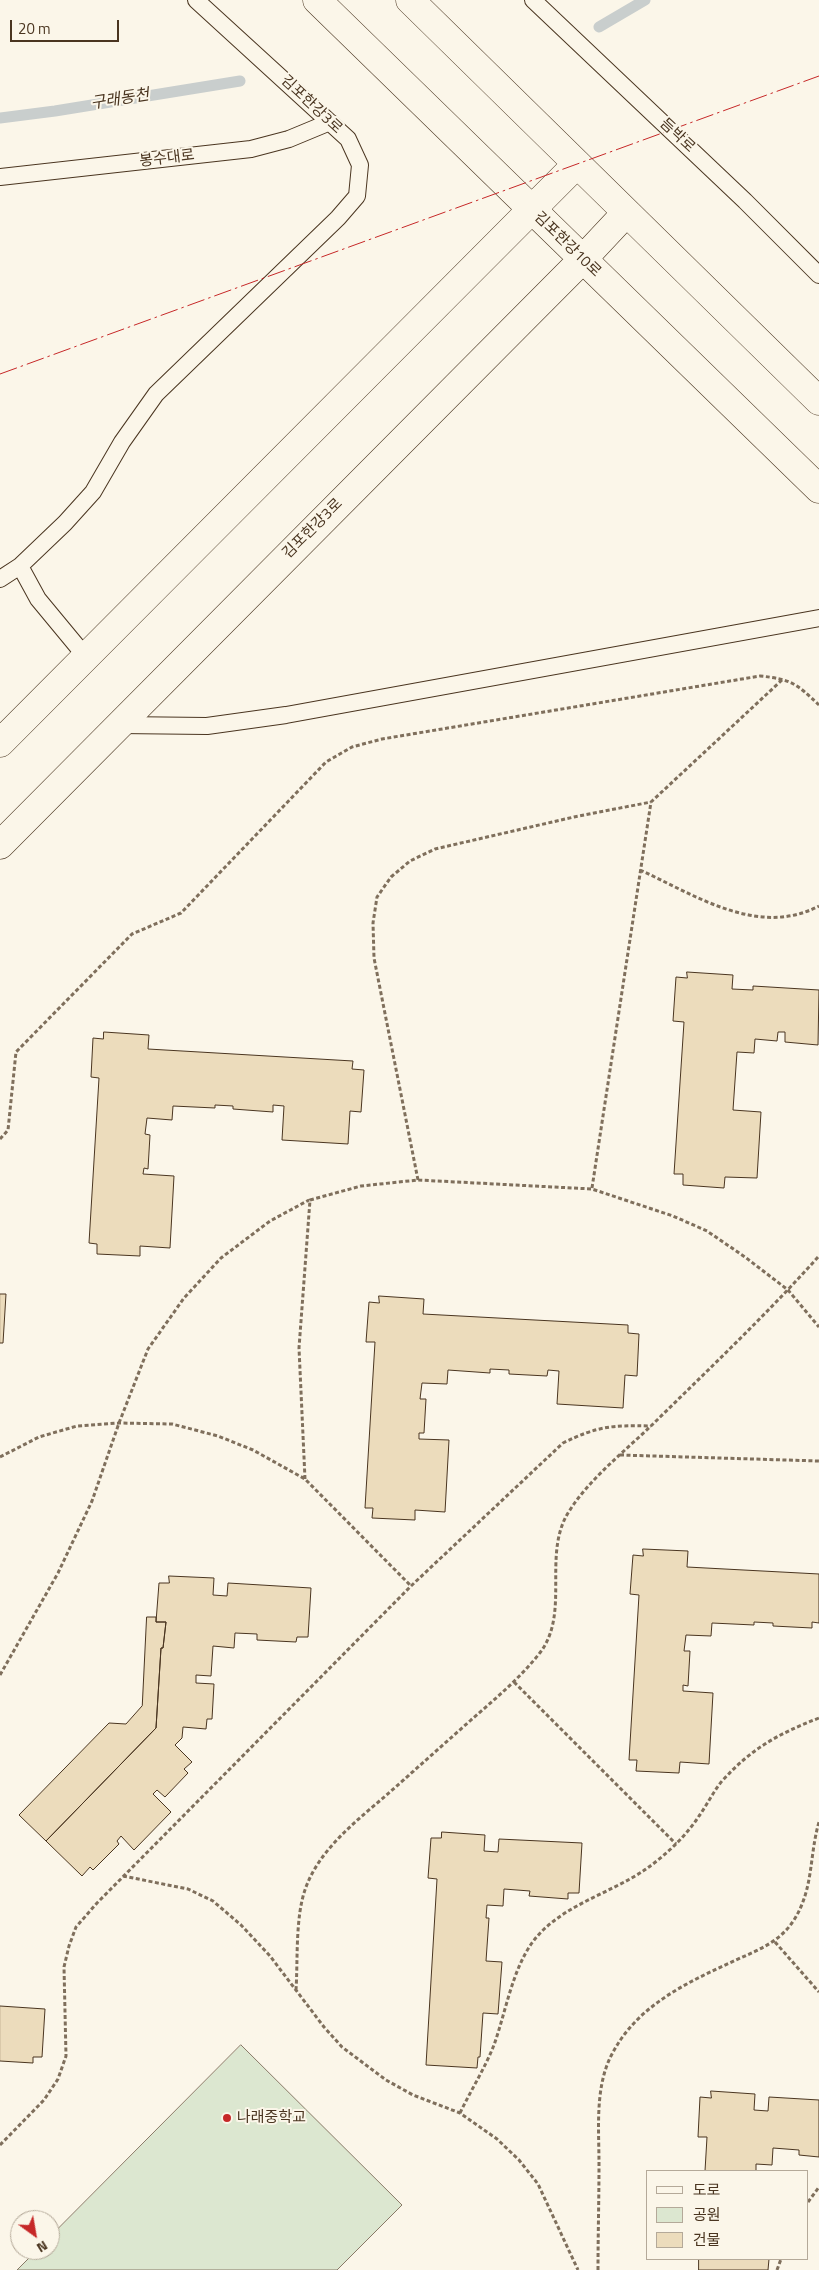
<!DOCTYPE html>
<html>
<head>
<meta charset="utf-8">
<style>
  body { margin:0 }
  #map { position:relative; width:819px; height:2270px; overflow:hidden; background:#fbf6e9; font-family:"Titillium Web","Noto Sans KR",sans-serif }
  canvas { display:block }
  .legend { position:absolute; left:646px; top:2170px; width:162px; height:90px; box-sizing:border-box; background:#fbf6e9; border:1px solid #b4a999; margin:0; padding:6px 9px; list-style:none; font-size:15px; color:#4a3520 }
  .legend li { display:flex; align-items:center; gap:10px; height:25px }
  .legend b { width:25px; border:1px solid #b4a999 }
  .north { position:absolute; left:10px; top:2210px; width:50px; height:50px; box-sizing:border-box; background:#fbf6e9; border:1px solid #b4a999; border-radius:50%; rotate:148deg; font-size:14px; font-weight:700; line-height:20px; text-align:center; color:#4a3520 }
  .north::after { content:''; display:block; margin:auto; width:18px; height:22px; background:#c62828; clip-path:polygon(50% 0,100% 100%,50% 72%,0 100%) }
  .scale { position:absolute; left:10px; top:20px; width:109px; height:22px; box-sizing:border-box; border:2px solid #4a3520; border-top:0; padding-left:6px; font-size:15px; line-height:18px; white-space:nowrap; color:#4a3520; -webkit-text-stroke:4px #fbf6e9; paint-order:stroke }
</style>
</head>
<body>
<div id="map">
<canvas width="819" height="2270"></canvas>
<ul class="legend">
<li><b style="height:6px;background:#fbf6e9"></b>도로</li>
<li><b style="height:14px;background:#dce7d0"></b>공원</li>
<li><b style="height:14px;background:#ecdcbc"></b>건물</li>
</ul>
<div class="north">N</div>
<div class="scale">20 m</div>
</div>
<script>
const context = document.querySelector('canvas').getContext('2d');
context.lineJoin = 'round';
function paint(path, color) {
  context.fillStyle = color;
  context.fill(path, 'evenodd');
}
function strokePath(path, color, width, dash) {
  context.strokeStyle = color;
  context.lineWidth = width;
  context.lineCap = dash ? 'butt' : 'round';
  context.setLineDash(dash || []);
  context.stroke(path);
}
function write(font, color, halo, rows, align = 'center') {
  context.font = font + ' "Titillium Web","Noto Sans KR",sans-serif';
  context.lineWidth = 4;
  context.setLineDash([]);
  context.textBaseline = 'middle';
  context.strokeStyle = halo;
  context.fillStyle = color;
  for (const [text, x, y, turn = 0] of rows) {
    context.save();
    context.translate(x, y);
    context.rotate((+turn || 0) * Math.PI / 180);
    context.textAlign = isNaN(turn) ? turn : align;
    if (halo) context.strokeText(text, 0, 0);
    context.fillText(text, 0, 0);
    context.restore();
  }
}
const green = new Path2D(`
  M241,2045L402,2205L337,2270H17L37,2250H50V2237Z`);
paint(green, '#dce7d0');
strokePath(green, '#887966', 1);
strokePath(new Path2D(`
  M599,27L645,0
  M0,118L55,111L240,81`), '#c9cecd', 11);
const building = new Path2D(`
  M687,972L733,975L732,989L753,990V986L819,990L818,1045L785,1042V1032H778L777,1041L755,1039L754,1053L737,1052L733,1110L761,1112L757,1178L725,1177L724,1188L683,1185V1174H674L684,1022L673,1021L676,977L687,978Z
  M104,1032L149,1035L148,1049L353,1061L352,1069L364,1070L361,1112L350,1111L348,1144L282,1140L284,1106L273,1105V1112L233,1109V1106L215,1105V1108L173,1106L172,1120L147,1118L145,1134L150,1135L148,1169L144,1168L143,1174L174,1176L170,1248L140,1246V1256L97,1254V1244L89,1243L99,1078L91,1077L93,1038L103,1039Z
  M0,1294H6L3,1343H0Z
  M379,1296L424,1299L423,1314L628,1325V1333L639,1334L637,1376L625,1375L623,1408L557,1404L559,1371L548,1370L547,1376L509,1374V1370L490,1369V1373L448,1370L447,1384L422,1383L420,1399H426L424,1433H419V1439L449,1440L445,1512L415,1510V1520L372,1518L373,1508H365L375,1342H366L369,1302L379,1303Z
  M643,1549L688,1551L687,1567L819,1574V1623L812,1622V1628L773,1626V1623L754,1622V1625L712,1623L711,1636L686,1635L684,1651H690L688,1686L683,1685V1691L713,1693L709,1764L680,1762L679,1773L636,1771L637,1760H629L639,1595L630,1594L633,1555L643,1556Z
  M169,1576L214,1578L213,1595L227,1596L228,1583L311,1588L308,1637H297L296,1642L257,1640V1634L235,1633L234,1648L213,1646L211,1676L196,1675V1683L214,1684L212,1719H207L206,1729L183,1727L182,1738L175,1745L192,1762L184,1769L188,1773L165,1797L157,1790L153,1794L171,1812L134,1850L121,1836L117,1841L119,1844L93,1870L90,1867L82,1876L46,1841L156,1728L161,1648H163L166,1622H156L159,1583H169Z
  M147,1617H156V1622H166L163,1648H161L156,1728L46,1841L19,1815L109,1723L126,1724L142,1706Z
  M442,1832L485,1835L484,1851L498,1852L499,1839L582,1843L579,1893H568V1899L529,1896L530,1891L504,1889L503,1906L487,1905L486,1918H489L486,1961L502,1962L498,2014L483,2013L480,2057H478L477,2068L426,2065L437,1879L428,1878L431,1838H441Z
  M0,2006L45,2009L42,2057H33V2063L0,2061Z
  M711,2091L755,2094L754,2110L768,2111L769,2097L819,2100V2157L799,2155V2150L773,2148L772,2165L756,2164V2171H705L707,2137H698L700,2097L711,2098Z
  M699,2259H769L768,2270H699Z`);
paint(building, '#ecdcbc');
strokePath(building, '#4a3520', 1);
const lane = new Path2D(`
  M533,0L745,201L819,275
  M0,177L251,149L289,139L330,122
  M0,579L20,566
  M86,657L38,599L20,566L65,523L93,492L122,442L156,394L338,218L357,196L360,165L348,139L196,0
  M119,725L207,726L286,715L819,618`);
const secondary = new Path2D(`
  M317,0L819,489
  M410,0L819,401
  M0,743L577,164
  M0,845L582,260L626,213`);
strokePath(lane, '#4a3520', 18);
strokePath(secondary, '#4a3520', 29);
strokePath(new Path2D(`
  M640,870C695,895 758,938 819,906
  M0,1139L8,1130L16,1052L132,934L181,913L326,762L352,747L382,739L760,676C791,679 797,684 819,705
  M418,1180L374,958L373,923L377,897L391,877L410,861L435,849L574,817L651,802
  M592,1188L651,802L783,679
  M620,1455L819,1461
  M0,1457L39,1437L77,1426L119,1423L172,1424L218,1436L253,1450L305,1479L411,1586
  M305,1479L299,1348L310,1200L361,1186L418,1180L592,1189L673,1216L707,1231L745,1257L788,1290L819,1327
  M0,1675L58,1573L92,1501L119,1423L148,1349L184,1298L221,1258L270,1221L309,1200
  M514,1682L676,1844
  M123,1876L188,1889L213,1901L241,1925L270,1956L324,2027L342,2047L386,2080L413,2095L460,2113L497,2139L519,2160L538,2184L578,2270
  M775,1942L819,1992
  M296,1990C298,1959 295,1916 306,1887C321,1847 359,1819 390,1792C417,1768 444,1744 471,1720C495,1699 519,1679 539,1654C571,1614 542,1556 568,1513C589,1479 624,1452 653,1424C709,1369 766,1315 819,1256
  M460,2113C471,2090 485,2068 494,2045C505,2014 511,1977 528,1949C553,1907 609,1895 646,1869C666,1855 686,1836 699,1816C707,1805 713,1792 722,1781C752,1748 778,1734 819,1718
  M0,2145L44,2100L58,2079L66,2056L64,1967L69,1946L76,1927L97,1903L411,1586L563,1443C598,1426 612,1425 651,1426
  M808,2202L819,2187
  M598,2270C598,2235 599,2199 599,2164C599,2130 595,2090 610,2058C635,2006 686,1983 736,1960C758,1950 780,1942 794,1920C814,1888 809,1856 819,1822
  M777,2270L781,2259`), '#7f6f5c', 3, [4, 2.5]);
strokePath(lane, '#fbf6e9', 16);
strokePath(secondary, '#fbf6e9', 28);
strokePath(new Path2D(`
  M0,374L819,76`), '#c62828', 1, [18, 4, 2.5, 4]);
for (const [x, y, r, color] of [
  [227,2118,5,"#c62828"]
]) {
  const dot = new Path2D();
  dot.arc(x, y, r, 0, 2 * Math.PI);
  context.fillStyle = color;
  context.fill(dot);
  strokePath(dot, '#fbf6e9', 2);
}
write('15px', '#4a3520', '#fbf6e9', [
  ["김포한강3로",311,105,43],
  ["듬박로",677,136,43],
  ["봉수대로",167,159,-7],
  ["김포한강10로",567,245,44],
  ["김포한강3로",313,529,-45]
]);
write('15px', '#4a3520', '#fbf6e9', [
  ["나래중학교",237,2118]
], 'left');
write('italic 16px', '#4a3520', '#fbf6e9', [
  ["구래동천",120,100,-9]
]);
</script>
</body>
</html>
